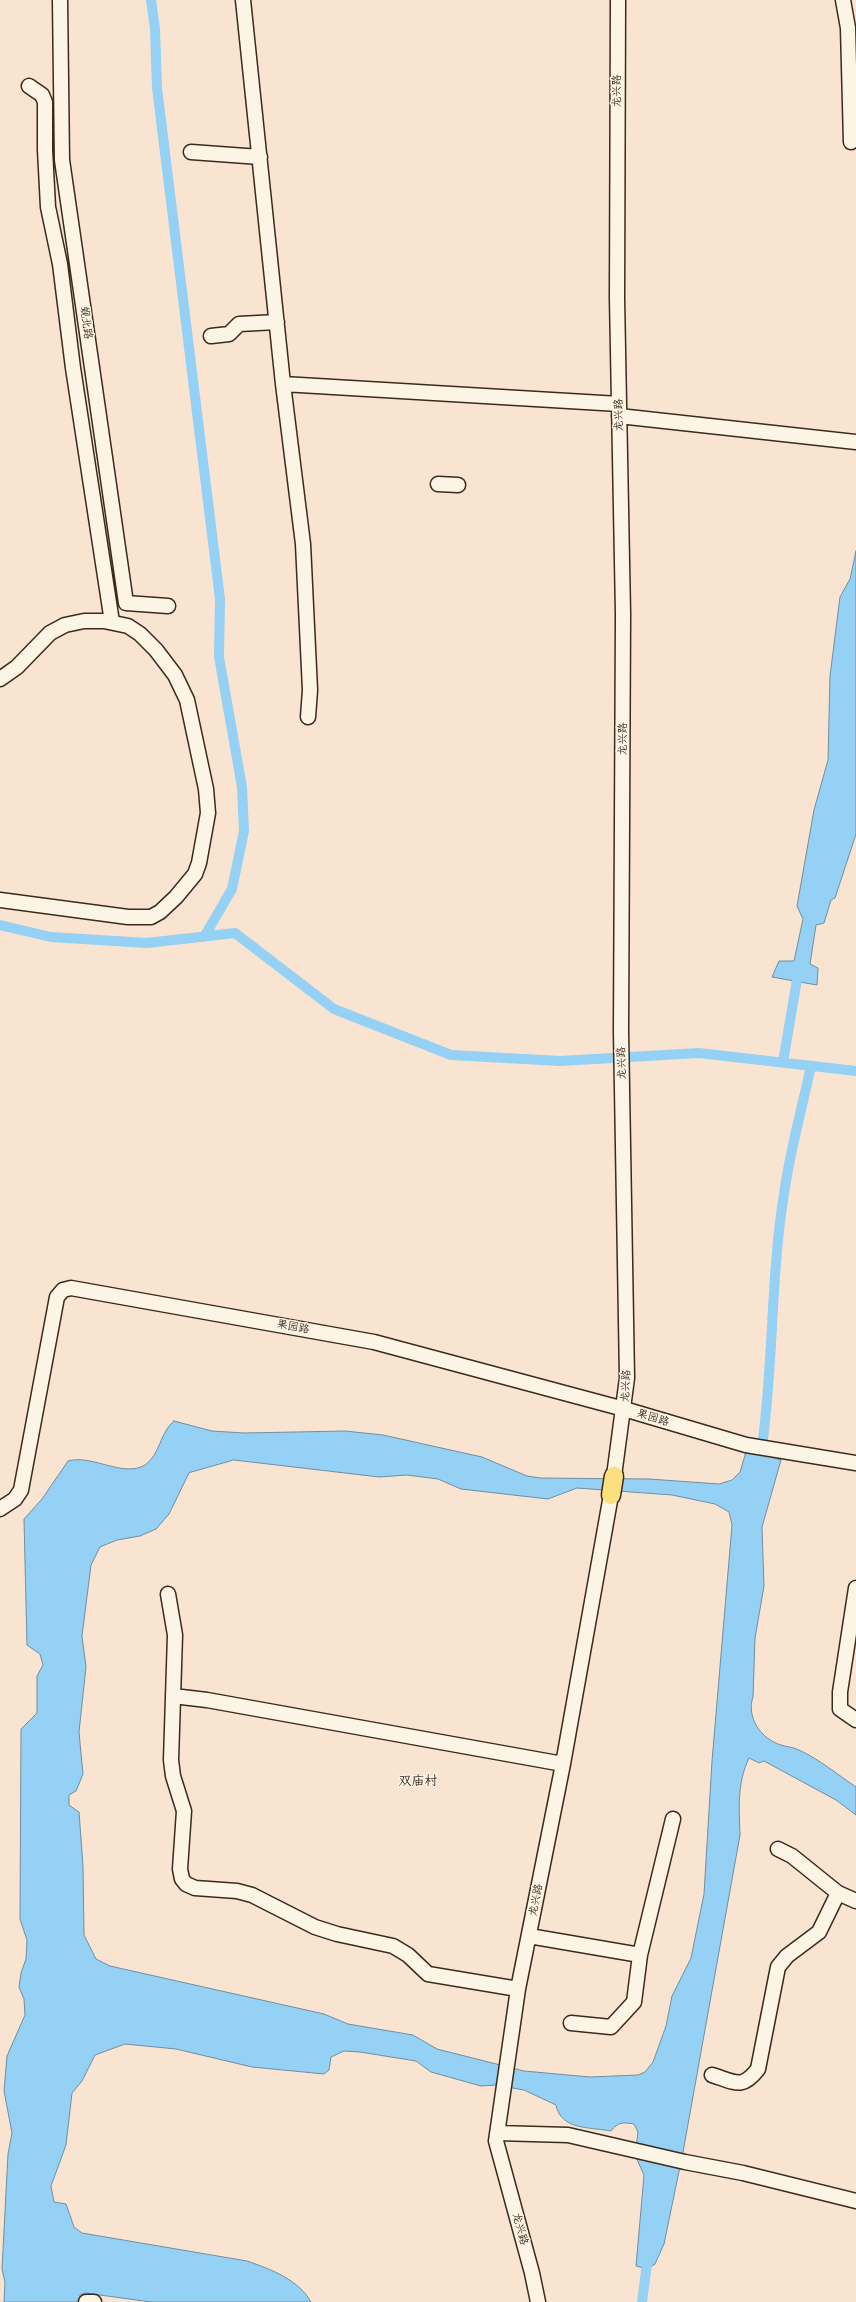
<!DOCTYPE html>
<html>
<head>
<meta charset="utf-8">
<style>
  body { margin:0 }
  canvas { display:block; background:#f9e4d1 }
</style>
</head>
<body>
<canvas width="856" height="2302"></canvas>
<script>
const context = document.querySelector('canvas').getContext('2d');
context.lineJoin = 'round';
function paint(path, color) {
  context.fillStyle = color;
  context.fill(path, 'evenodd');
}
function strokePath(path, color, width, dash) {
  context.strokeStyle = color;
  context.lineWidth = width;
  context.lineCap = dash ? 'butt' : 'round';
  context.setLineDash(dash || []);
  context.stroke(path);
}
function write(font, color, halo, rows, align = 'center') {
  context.font = font + ' "Playpen Sans","LXGW WenKai TC",sans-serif';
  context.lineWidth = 3;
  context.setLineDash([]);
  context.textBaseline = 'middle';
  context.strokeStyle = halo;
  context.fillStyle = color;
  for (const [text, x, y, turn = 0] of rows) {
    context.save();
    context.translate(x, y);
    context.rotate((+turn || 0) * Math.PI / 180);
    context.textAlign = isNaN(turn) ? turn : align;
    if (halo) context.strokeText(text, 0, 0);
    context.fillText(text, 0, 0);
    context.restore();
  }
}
const water = new Path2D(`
  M856,551V834L835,898L831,900L824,923L816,925L810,964L818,968L817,985L772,977L779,961H794L803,919L797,906L814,810L828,760L830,676L840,597L850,579Z
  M174,1421L212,1431L244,1433L345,1431L383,1435L482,1457L527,1476L540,1478L649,1479L719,1484L732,1480L740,1472L746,1452L761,1453L781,1460L762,1527L764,1586L755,1638L753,1697C746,1717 761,1739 781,1745C787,1747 793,1747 799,1750C819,1759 838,1775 856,1787V1815L836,1800L764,1761L759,1763L749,1758C737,1783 739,1808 740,1835L683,2152L664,2244L655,2264L647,2269L636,2266L644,2175L635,2155L638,2132L634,2124C623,2122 618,2122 611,2131C589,2127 561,2130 556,2105L524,2090L496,2085L481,2086L431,2072L416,2061L360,2052L344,2051L331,2057L329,2070L324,2074L252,2067L176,2049L125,2044L95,2055L82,2081L72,2093L66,2145L51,2186L54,2202L66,2204L74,2227L82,2233L247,2261C270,2269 298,2279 311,2302H151L85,2293L80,2295L79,2302H4L5,2282L2,2269L8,2154L12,2133L4,2091L7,2056L25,2015L24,1999L19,1987L21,1973L26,1959L27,1940L20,1919L21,1729L37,1713V1676L43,1665L40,1654L27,1645L24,1519L42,1499L68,1461C92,1454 123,1478 145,1465C160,1455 160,1432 174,1421ZM234,1460L379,1477L407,1475L438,1479L461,1489L548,1499L577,1488L672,1495L715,1504L729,1512L732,1525L712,1761L704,1894L691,1958L672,1996L666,2026L653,2062L645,2072L638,2075L590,2077L524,2071L437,2049L413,2035L348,2024L324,2014L110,1966L96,1959L84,1935L83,1866L79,1812L69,1805V1795L76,1791L83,1774L79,1732L86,1667L82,1636L91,1565L100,1547L117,1540L140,1536L156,1529L169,1514L189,1473Z`);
paint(water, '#94d1f5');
strokePath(water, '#708e9f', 1);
strokePath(new Path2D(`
  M151,0L155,29L157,88L220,599L219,657L242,787L244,831L232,889L204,937
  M0,925L51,937L147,943L235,933L334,1009L451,1055L560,1061L699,1053L856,1071
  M783,1062L799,968
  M761,1454C774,1368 770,1280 784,1194C790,1151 802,1108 811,1066
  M642,2302L648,2256`), '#94d1f5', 10);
const minor = new Path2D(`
  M60,0L62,160L126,603L168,606
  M243,0L283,384L303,544L310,690L308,717
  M843,0L848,28L851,142
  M29,86L42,95L45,102V150L48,207L60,264L73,368L112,622
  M191,152L260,157
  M211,336L229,334L239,324L277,322
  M283,384L619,404
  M619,416L856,442
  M438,484L458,485
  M0,679L17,667L50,633L65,625L84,621H104L128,626L140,634L156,650L175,675L187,700L206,789L208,813L199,863L195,874L176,897L160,912L151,917H128L0,900
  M614,1476L627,1378L621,1031L623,614L617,298L618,0
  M0,1509L15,1499L21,1490L57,1297L63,1290L71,1288L374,1342L624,1409L746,1445L856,1463
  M856,1588L840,1692V1709L856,1720
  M168,1594L175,1635L171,1760L173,1776L184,1811L180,1869L182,1879L186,1884L195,1888L237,1891L252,1895L315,1927L337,1934L393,1946L408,1955L428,1974L518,1989
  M173,1696L207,1700L563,1764
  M778,1849L792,1856L838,1893
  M529,1936L640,1955L673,1819
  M571,2023L611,2027L634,2002L640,1955
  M712,2075C735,2082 742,2090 758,2069L778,1967L787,1956L819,1932L838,1893L856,1901
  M497,2133L568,2135L685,2162L743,2173L856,2201
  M86,2302H94
  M538,2302L532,2273L496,2141L518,1989L563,1764L611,1495`);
const major = new Path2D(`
  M611,1495L614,1476`);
strokePath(minor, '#3b2a1e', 17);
strokePath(major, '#3b2a1e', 21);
strokePath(minor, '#fcf5e5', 14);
strokePath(major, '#fce080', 18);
write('11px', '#3b2a1e', '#fcf5e5', [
  ["龙兴路",617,91,-90],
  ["蚬北路",86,323,82],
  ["龙兴路",619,415,-91],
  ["龙兴路",623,739,-90],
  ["龙兴路",622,1063,-92],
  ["果园路",293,1327,10],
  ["龙兴路",626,1386,-87],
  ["果园路",653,1418,17],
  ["龙兴路",536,1900,-79],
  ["龙兴路",520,2229,75]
]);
write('13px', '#3b2a1e', '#fcf5e5', [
  ["双庙村",418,1781]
]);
</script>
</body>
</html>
